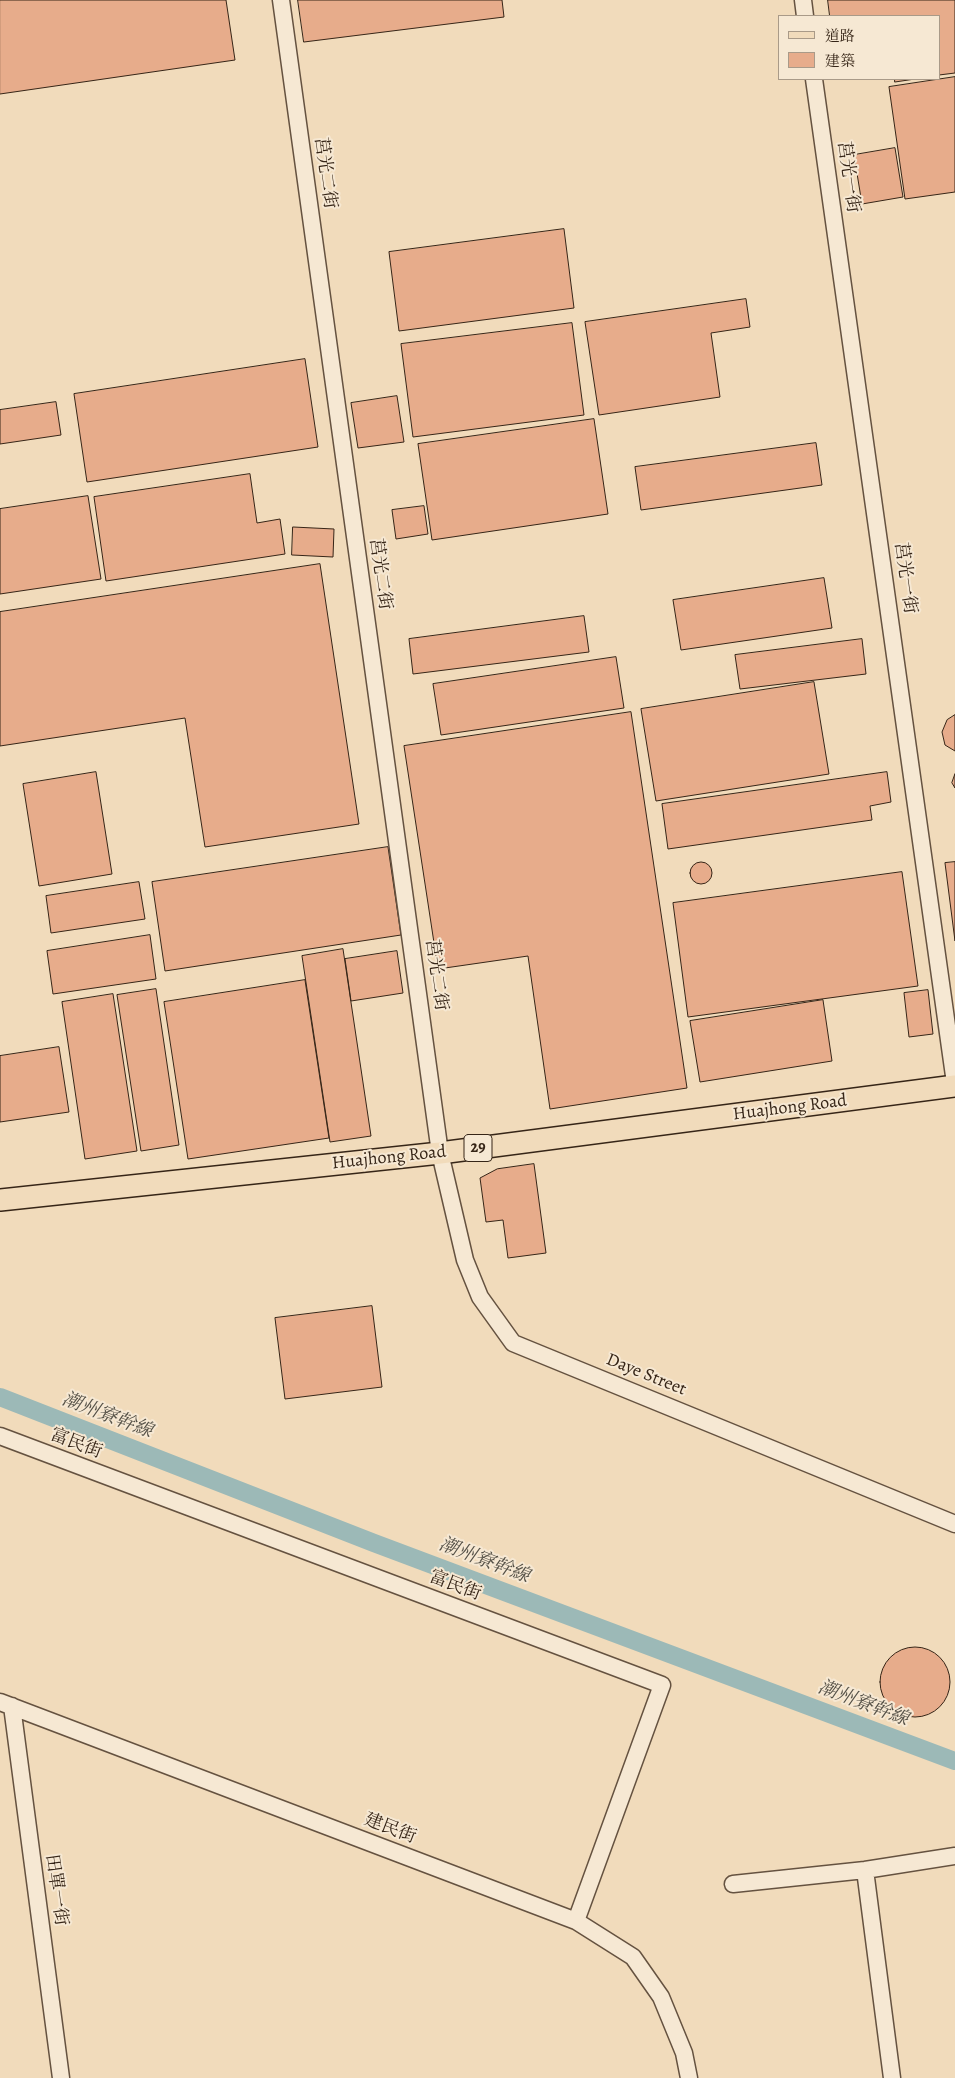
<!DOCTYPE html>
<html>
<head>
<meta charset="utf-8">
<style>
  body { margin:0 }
  #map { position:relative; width:955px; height:2078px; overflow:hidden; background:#f1dbbb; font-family:Alegreya,"Noto Serif TC",serif }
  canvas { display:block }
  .legend { position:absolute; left:778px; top:15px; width:162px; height:65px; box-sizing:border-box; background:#f6e8d3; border:1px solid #a99a88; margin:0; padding:6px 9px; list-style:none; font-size:15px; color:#362517 }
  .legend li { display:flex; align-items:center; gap:10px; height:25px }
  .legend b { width:25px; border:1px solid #a99a88 }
</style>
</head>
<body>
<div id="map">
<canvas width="955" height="2078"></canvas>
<ul class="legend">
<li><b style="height:6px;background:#f1dbbb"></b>道路</li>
<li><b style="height:14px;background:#e7ac8b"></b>建築</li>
</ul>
</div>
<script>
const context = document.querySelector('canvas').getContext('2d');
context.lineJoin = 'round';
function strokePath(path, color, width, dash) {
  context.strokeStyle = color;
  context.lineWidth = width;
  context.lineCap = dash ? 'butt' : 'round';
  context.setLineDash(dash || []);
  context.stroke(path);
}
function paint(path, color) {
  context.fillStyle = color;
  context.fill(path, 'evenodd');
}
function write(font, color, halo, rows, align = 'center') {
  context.font = font + ' Alegreya,"Noto Serif TC",serif';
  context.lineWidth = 4;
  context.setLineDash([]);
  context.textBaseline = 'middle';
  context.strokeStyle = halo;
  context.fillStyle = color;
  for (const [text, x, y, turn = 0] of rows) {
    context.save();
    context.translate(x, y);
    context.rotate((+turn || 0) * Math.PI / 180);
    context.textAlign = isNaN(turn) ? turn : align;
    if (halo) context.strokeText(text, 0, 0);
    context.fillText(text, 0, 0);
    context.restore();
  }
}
strokePath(new Path2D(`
  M0,1397L374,1543L955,1761`), '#9cb9b7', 18);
const building = new Path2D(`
  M0,0H226L235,60L0,94Z
  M298,0H502L504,17L304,42Z
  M828,0H955V73L939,75V16H830Z
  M955,77V192L905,199L889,87Z
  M895,79H915L895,82Z
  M895,148L903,197L862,204L854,155Z
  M564,229L574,308L399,331L389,252Z
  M746,299L750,327L711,333L720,397L599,415L585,322Z
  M572,323L584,415L413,437L401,344Z
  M305,359L318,447L87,482L74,394Z
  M397,396L404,442L358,448L351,403Z
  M56,402L61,435L0,444V410Z
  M594,419L608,514L432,540L418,444Z
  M816,443L822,485L641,510L635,467Z
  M250,474L257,523L280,519L285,554L106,581L94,497Z
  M88,496L101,579L0,594V509Z
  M424,506L428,534L396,539L392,510Z
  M293,527L334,529L333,557L292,555Z
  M320,564L359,824L205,847L185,718L0,746V612Z
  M824,578L832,628L681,650L673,600Z
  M584,616L589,652L413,674L409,639Z
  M862,639L866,674L740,689L735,655Z
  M616,657L624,708L441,735L433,684Z
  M814,682L829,774L656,801L641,709Z
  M631,712L687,1088L550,1109L528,956L438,969L404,746Z
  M955,715V751L945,745L942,732L947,720Z
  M96,772L112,874L39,886L23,784Z
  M887,772L891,802L870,806L872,820L668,849L662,804Z
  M955,774V788L952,783Z
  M388,847L401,935L165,971L152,882Z
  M955,862V941L945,863Z
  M690 873a11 11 0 1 1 22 0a11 11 0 1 1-22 0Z
  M902,872L918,986L688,1017L673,903Z
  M139,882L145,919L51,933L46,896Z
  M150,935L156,979L53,994L47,951Z
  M343,949L371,1136L330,1142L302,956Z
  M397,951L403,993L351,1001L345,959Z
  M305,980L329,1138L188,1159L164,1002Z
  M156,989L179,1145L141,1151L117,995Z
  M928,990L933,1034L909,1037L904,993Z
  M113,994L137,1151L85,1159L62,1002Z
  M823,1000L832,1061L700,1082L690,1021Z
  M59,1047L69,1112L0,1122V1056Z
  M534,1164L546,1253L508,1258L503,1220L486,1222L480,1178L497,1169Z
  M372,1306L382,1387L285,1399L275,1318Z
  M880 1682a35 35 0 1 1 70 0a35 35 0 1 1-70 0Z`);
paint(building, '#e7ac8b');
strokePath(building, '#362517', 1);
const minor = new Path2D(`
  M281,0L440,1153L465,1260L480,1297L513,1343L955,1524
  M803,0L805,16
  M814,79L955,1083
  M0,1436L662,1685L576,1921
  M0,1702L576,1921L633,1957L661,1997L684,2053L689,2078
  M12,1706L61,2078
  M865,1870L892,2078
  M733,1884L865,1870L955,1856`);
const major = new Path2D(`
  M0,1200L440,1153L955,1086`);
strokePath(minor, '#655240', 19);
strokePath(major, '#362517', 24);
strokePath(minor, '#f6e8d3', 16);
strokePath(major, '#f1dbbb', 21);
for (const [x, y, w] of [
  [478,1148,28]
]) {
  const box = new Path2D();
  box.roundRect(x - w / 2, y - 13.5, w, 27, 4);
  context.fillStyle = '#f6e8d3';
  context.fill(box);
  strokePath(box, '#362517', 1);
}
write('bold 16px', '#362517', null, [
  ["29",478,1148]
]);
write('18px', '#362517', '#f6e8d3', [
  ["莒光二街",325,173,82],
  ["莒光一街",848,177,82],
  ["莒光二街",380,574,82],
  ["莒光一街",905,578,82],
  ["莒光二街",436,975,82],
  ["Huajhong Road",790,1108,-7],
  ["Huajhong Road",389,1158,-6],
  ["Daye Street",646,1375,22],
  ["富民街",76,1444,21],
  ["富民街",455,1586,21],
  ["建民街",390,1829,21],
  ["田單一街",56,1890,82]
]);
write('italic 19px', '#555147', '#f6e8d3', [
  ["潮州寮幹線",107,1416,21],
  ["潮州寮幹線",484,1561,21],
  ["潮州寮幹線",863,1704,21]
]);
</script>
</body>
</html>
